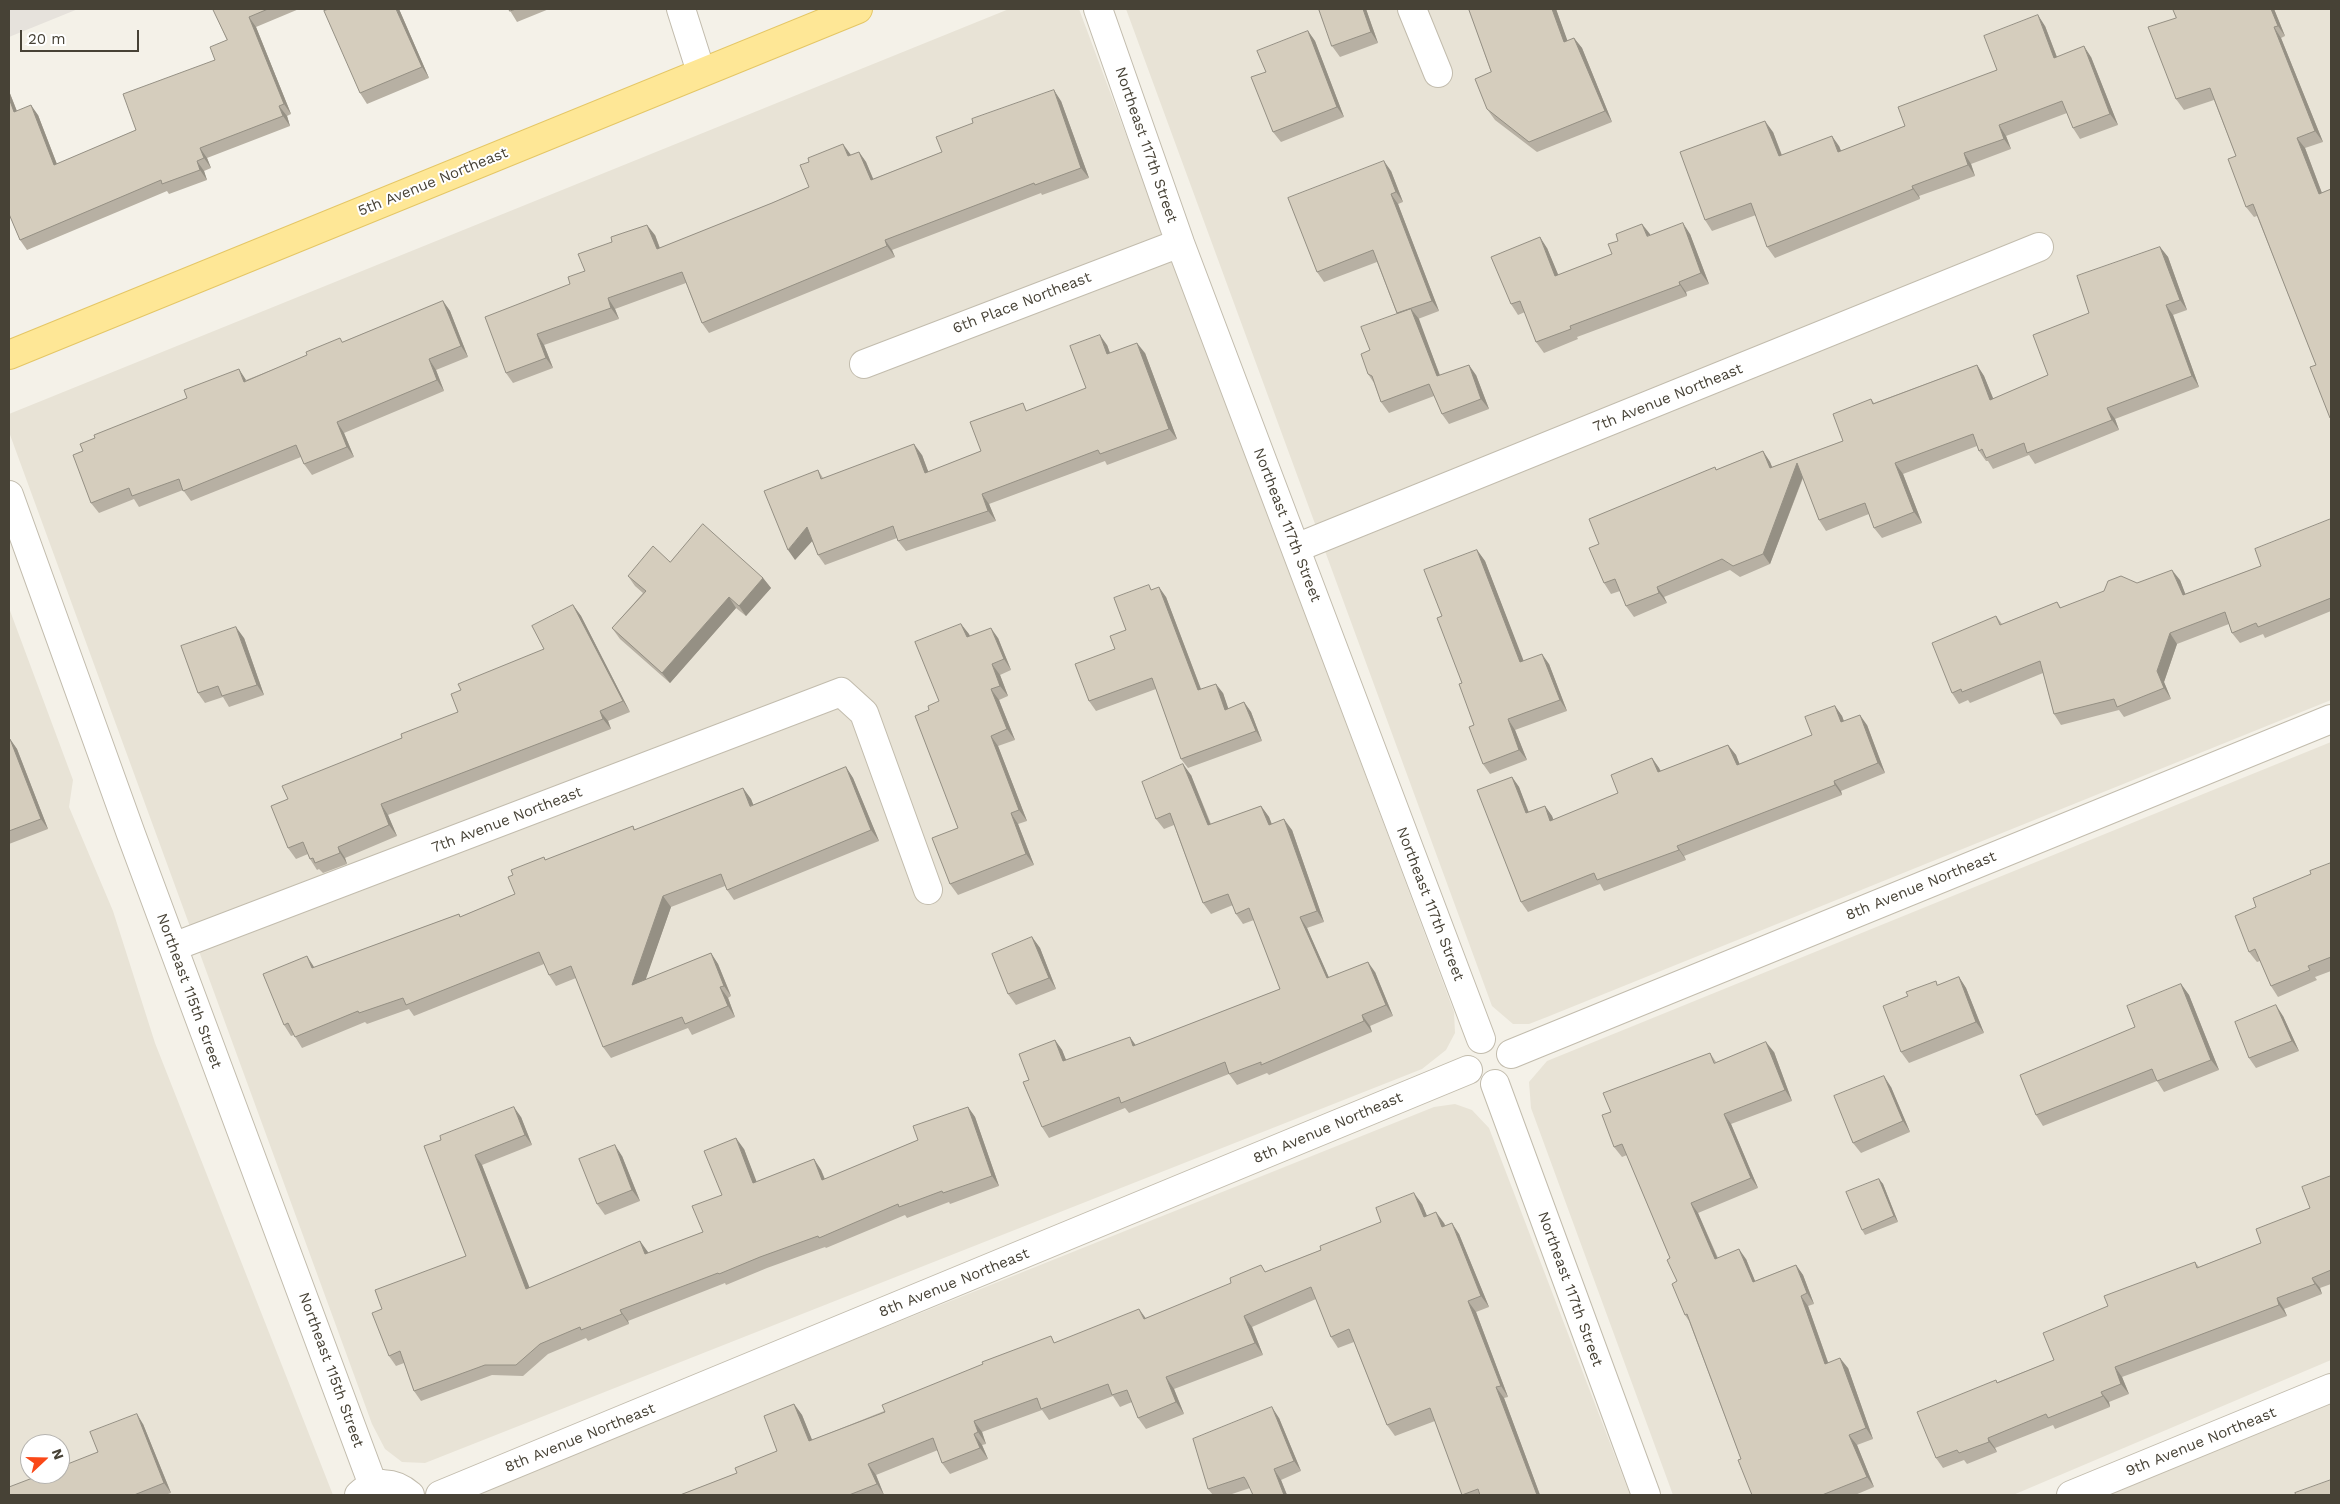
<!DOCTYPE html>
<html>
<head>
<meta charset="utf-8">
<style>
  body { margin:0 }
  #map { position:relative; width:2340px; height:1504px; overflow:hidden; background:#f4f1e8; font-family:"Work Sans",sans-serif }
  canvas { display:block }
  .frame { position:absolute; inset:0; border:10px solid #474236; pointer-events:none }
  .north { position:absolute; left:20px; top:1434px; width:50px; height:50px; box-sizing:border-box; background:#fff; border:1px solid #b5b3af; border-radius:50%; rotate:69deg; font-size:14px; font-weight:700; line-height:20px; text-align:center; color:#474236 }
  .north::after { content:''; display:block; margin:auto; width:18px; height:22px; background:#fa4818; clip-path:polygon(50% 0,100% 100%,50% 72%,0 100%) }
  .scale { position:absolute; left:20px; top:30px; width:119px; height:22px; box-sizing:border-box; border:2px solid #474236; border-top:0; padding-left:6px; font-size:15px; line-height:18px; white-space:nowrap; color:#474236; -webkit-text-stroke:4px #fff; paint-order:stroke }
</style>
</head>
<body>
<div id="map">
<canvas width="2340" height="1504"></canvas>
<div class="frame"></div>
<div class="north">N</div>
<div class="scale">20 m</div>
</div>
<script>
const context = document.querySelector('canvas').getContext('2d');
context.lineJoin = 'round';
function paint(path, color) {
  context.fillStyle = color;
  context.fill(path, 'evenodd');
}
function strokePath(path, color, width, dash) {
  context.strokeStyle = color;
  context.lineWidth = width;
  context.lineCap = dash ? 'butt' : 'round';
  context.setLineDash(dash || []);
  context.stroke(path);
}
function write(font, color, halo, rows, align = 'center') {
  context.font = font + ' "Work Sans",sans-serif';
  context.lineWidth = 4;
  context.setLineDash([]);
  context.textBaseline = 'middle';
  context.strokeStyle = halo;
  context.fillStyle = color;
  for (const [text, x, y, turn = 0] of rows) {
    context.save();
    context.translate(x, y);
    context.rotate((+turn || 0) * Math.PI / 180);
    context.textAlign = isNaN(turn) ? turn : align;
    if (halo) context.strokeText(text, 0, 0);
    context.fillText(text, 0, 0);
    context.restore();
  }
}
paint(new Path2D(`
  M1009,9H1079L1454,1012L1455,1033L1446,1050L1422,1069L425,1463L402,1462L385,1449L372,1424L9,432V414Z
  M1126,9H2331V700L1547,1017L1529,1024H1513L1492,1006Z
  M9,608L73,780L69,807L113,911L155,1043L333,1495H9ZM30,1444H60V1474H30Z
  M2331,742V1360L2013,1495H1673L1531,1108L1529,1082L1547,1061Z
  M1455,1104L1472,1110L1489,1128L1630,1495H467L1434,1107Z
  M2331,1400V1495H2108Z`), '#e8e3d6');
paint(new Path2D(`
  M9,9H78L9,37Z`), '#e6e2dc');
const minor = new Path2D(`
  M681,9L701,72
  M1098,9L1180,243L1481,1039
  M1412,9L1438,73
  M864,364L1180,243
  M9,495L131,834L373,1485
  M1296,548L2039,247
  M173,947L841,692L864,713L928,890
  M1511,1054L2331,719
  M1495,1084L1646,1495
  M359,1495C375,1480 394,1481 410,1495
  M440,1495L1468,1070
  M2071,1495L2331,1388`);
const major = new Path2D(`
  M9,355L858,9`);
strokePath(minor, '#c2bcad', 30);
strokePath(major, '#e4c665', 30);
strokePath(minor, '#fff', 28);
strokePath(major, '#fee796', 28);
paint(new Path2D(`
  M213,9H299L256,27L291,114L287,116L290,126L207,158L211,168L204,171L207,180L169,194L167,191L27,250L20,240L9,214V91L17,111L38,115L57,164L136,130L215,60L227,40Z
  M399,9L429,78L367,104L360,93Z
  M509,9H549L517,22Z
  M1319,9H1366L1378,43L1340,57L1332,46Z
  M1469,9H1556L1567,41L1574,38L1582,48L1612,122L1537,152L1495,120L1487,109L1491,72Z
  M2274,9L2285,36L2281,38L2323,142L2305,148L2322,193L2331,189V420L2330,418L2316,365L2281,276L2257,216L2254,217L2246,207L2236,156L2214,100L2184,110L2176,99Z
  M2045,26L2057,57H2091L2118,125L2080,139L2073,128L2067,113L2006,136L2011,149L1971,164L1975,176L1919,196L1920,199L1775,258L1767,247L1756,215L1712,231L1705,220L1773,132L1782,155L1839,146L1841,151L1905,126L1997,70Z
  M1308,31L1315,41L1344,117L1281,142L1273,132L1266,72Z
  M1061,101L1089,178L1042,195L1041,193L892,250L895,257L709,333L702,323L686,283L615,309L619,319L544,345L553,368L513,383L506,373L570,284L585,271L612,242L655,235L660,248L772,203L809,187L851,155L859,152L866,162L873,179L942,152Z
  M1391,171L1403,202L1398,204L1439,311L1418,319L1440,375H1476L1489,409L1449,424L1442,414L1434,396L1389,413L1381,402L1374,383L1368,374L1370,350L1397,314L1377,262L1324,282L1317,272Z
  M1690,234L1709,284L1686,292L1687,296L1577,337L1578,339L1544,353L1536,342L1525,312L1518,315L1511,304L1547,248L1558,275L1612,254L1650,235Z
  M2160,247L2168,257L2187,310L2173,315L2199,387L2115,419L2119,430L2035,464L2029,455L1993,469L1988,461H1986L1979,451L1977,446L1903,474L1922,523L1882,538L1874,528L1869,514L1826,531L1819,520L1803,478L1770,564L1740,577L1730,570L1664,597L1667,603L1634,617L1626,606L1620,591L1611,594L1604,583L1599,544L1716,470L1763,451L1770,462L1772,467L1843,441L1871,399L1874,403L1977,365L1984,376L1993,399L2048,375L2089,313Z
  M443,301L450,311L468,357L436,370L444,391L344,433L354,457L312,475L304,464L301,457L191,501L183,490L139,507L134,499L99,513L91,503L83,451L246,380L343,342Z
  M1107,345L1110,353H1145L1177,439L1107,465L1105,461L989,504L996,521L906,551L898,541L897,538L825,565L818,555L812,541L795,560L818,470L823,478L922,455L928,472L981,451L1086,388Z
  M2331,519V611L2265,638L2263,634L2240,643L2232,633L2229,624L2177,644L2164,682L2171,699L2124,717L2119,710L2061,725L2054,714L2043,673L1970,703L1968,700L1959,704L1952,693L1996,616L2002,624L2057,602L2061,608L2137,583L2180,580L2185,594L2261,566Z
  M1477,550L1485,561L1523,661L1549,664L1567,711L1515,730L1527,760L1490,774L1483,764L1474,725L1442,616Z
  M670,562L763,578L771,588L746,616L736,608L670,683L620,639L612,628L643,593L635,586L628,576Z
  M1152,590L1166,597L1201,689L1223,693L1228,709L1244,702L1251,712L1262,741L1188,768L1181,759L1156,689L1096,711L1089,701L1115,649Z
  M573,605L581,616L630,712L608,721L611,729L388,815L397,836L345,858L347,864L323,873L319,869L317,870L310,859L308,854L296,859L288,848V799L402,738L458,712L461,690L544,649Z
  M961,624L970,636L998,638L1011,670L1000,675L1008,696L999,700L1015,740L998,746L1027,821L1018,824L1034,865L958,895L950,884L958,828L929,710L939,701Z
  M244,638L264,695L229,707L223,697L205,703L198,693Z
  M1835,706L1842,716L1844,721L1867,725L1885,773L1841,791L1842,795L1684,856L1686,860L1604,891L1600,884L1528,912L1521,902L1512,777L1519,787L1528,812L1545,806L1552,816L1553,820L1618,793L1652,758L1661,771L1728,745L1736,755L1739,764L1812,735Z
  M9,739H10L17,749L48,829L9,844Z
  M846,767L853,778L879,841L734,900L727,890L725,886L671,907L645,980L711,953L718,964L731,996L728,998L735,1017L692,1035L688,1028L611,1058L603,1047L576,978L556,986L549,975L544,964L414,1016L409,1009L367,1024L365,1022L302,1048L294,1035L291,1036L284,1025L315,967L459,914L460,917L515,894L546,860L633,826L635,830L743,788L751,799L753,805Z
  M1191,775L1211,824L1261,806L1269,817L1272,824L1292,830L1324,922L1307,928L1329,978L1375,972L1393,1016L1370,1026L1372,1032L1269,1075L1267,1073L1237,1085L1229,1074L1129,1113L1125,1108L1049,1138L1042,1127L1029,1080L1055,1040L1062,1050L1066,1060L1136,1045L1280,989L1254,920L1243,924L1236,914L1233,905L1211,914L1203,903L1174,825L1164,829L1156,819Z
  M2331,863V971L2315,977L2317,980L2278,997L2271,986L2260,961L2257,962L2249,952L2256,907Z
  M1032,937L1040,948L1056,989L1016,1005L1008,994Z
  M1959,977L1966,988L1984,1033L1909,1063L1901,1052L1938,985Z
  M2181,984L2189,995L2219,1070L2164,1092L2157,1081L2043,1126L2036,1115L2135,1027Z
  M2283,1016L2299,1051L2256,1068L2249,1058Z
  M1774,1052L1792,1101L1731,1124L1758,1188L1698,1213L1718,1258L1746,1259L1755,1281L1796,1265L1803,1275L1814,1304L1808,1306L1828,1362L1848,1368L1873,1439L1857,1445L1874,1487L1855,1495H1752L1741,1459L1689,1321L1685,1315L1677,1281L1670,1258L1627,1155L1622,1157L1614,1147L1611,1112L1710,1053L1716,1062Z
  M1891,1087L1910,1132L1861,1153L1853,1143Z
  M968,1107L975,1117L999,1186L950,1204L949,1202L907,1218L905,1215L826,1248L825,1247L767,1268L726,1285L725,1283L628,1321L629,1324L588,1341L586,1338L548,1354L523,1376L492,1375L421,1401L414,1391L404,1363L396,1366L389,1356L382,1309L466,1256L424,1146L521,1117L532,1145L482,1165L529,1288L640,1241L648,1253L703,1232L722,1195L744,1149L756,1182L814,1159L821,1170L825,1179L918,1140Z
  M622,1156L640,1201L605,1215L597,1204Z
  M2331,1176V1284L2320,1288L2322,1294L2284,1309L2287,1316L2122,1377L2129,1394L2109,1402L2110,1407L2055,1429L2053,1425L1995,1448L1997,1452L1967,1464L1964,1460L1943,1468L1936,1458L1998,1382L2054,1360L2108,1306L2195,1262L2199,1267L2261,1243L2310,1208Z
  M1879,1179L1883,1184L1898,1222L1865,1235L1862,1230Z
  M1422,1204L1427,1216L1444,1223L1445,1225L1459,1234L1489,1307L1476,1312L1508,1397L1504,1398L1540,1495H1463L1435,1421L1395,1436L1387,1425L1354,1342L1338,1348L1331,1337L1316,1299L1252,1327L1263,1355L1174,1389L1184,1414L1146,1429L1138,1418L1132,1402L1120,1407L1113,1396L1049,1420L1042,1410L982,1432L986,1444L982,1445L988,1459L950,1474L942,1463L938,1450L876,1475L884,1495H680L737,1473L777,1451L794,1404L802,1415L812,1440L1056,1342L1146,1318L1321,1250Z
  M1279,1418L1301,1471L1281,1480L1287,1495H1253L1250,1488L1229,1495H1213L1208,1489Z
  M143,1424L171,1493L165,1495H9L98,1452Z`), '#b7b0a3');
paint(new Path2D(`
  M396,9H399L429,78L422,67Z
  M1363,9H1366L1378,43L1371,32Z
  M1552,9H1556L1572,53L1564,42Z
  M2271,9H2274L2285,36L2278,26Z
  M2038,15L2045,26L2061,68L2054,58Z
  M249,17L256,27L291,114L284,104Z
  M2274,27L2281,38L2323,142L2315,131Z
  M1308,31L1315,41L1344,117L1337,107Z
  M1574,38L1582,48L1612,122L1605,111Z
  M2084,46L2091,57L2118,125L2110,114Z
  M1054,90L1061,101L1089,178L1081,168Z
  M9,91L21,122L14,112L9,98Z
  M31,105L38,115L61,175L54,165Z
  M279,106L287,116L290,126L283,116Z
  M1765,121L1773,132L1786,167L1779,156Z
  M1999,125L2006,136L2011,149L2004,139Z
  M1832,136L1839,146L1846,163L1838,152Z
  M2297,138L2305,148L2326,204L2319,194Z
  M843,144L851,155L848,156Z
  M200,148L207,158L211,168L204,158Z
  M859,152L866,162L878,190L871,180Z
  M1964,153L1971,164L1975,176L1968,165Z
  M197,161L204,171L207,180L200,170Z
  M1384,161L1391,171L1403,202L1396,192Z
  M1912,186L1919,196L1920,199L1913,189Z
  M1391,194L1398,204L1439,311L1432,301Z
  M1683,223L1690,234L1709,284L1701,273Z
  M1642,224L1650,234L1654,247L1647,236Z
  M647,225L655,235L664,260L657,249Z
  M1540,237L1547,248L1563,286L1555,276Z
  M885,240L892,250L895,257L887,246Z
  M2160,247L2168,257L2187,310L2180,300Z
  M1679,282L1686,292L1687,296L1680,285Z
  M608,298L615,309L619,319L611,308Z
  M443,301L450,311L468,357L461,346Z
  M2166,305L2173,315L2199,387L2192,376Z
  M1411,309L1419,319L1444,387L1437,376Z
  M537,334L544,345L553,368L546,358Z
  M1100,335L1107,345L1114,364L1107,354Z
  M1137,343L1145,353L1177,439L1169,429Z
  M429,359L436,370L444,391L437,380Z
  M1469,365L1476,375L1489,409L1481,399Z
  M1977,365L1984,376L1998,410L1990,400Z
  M239,369L246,380L244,382Z
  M2107,408L2115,419L2119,430L2112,420Z
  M337,422L344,433L354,457L347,447Z
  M914,444L922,455L933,484L925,473Z
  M1763,451L1770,462L1777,479L1770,468Z
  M1797,463L1804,474L1770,564L1763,554Z
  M1895,463L1903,474L1922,523L1914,512Z
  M982,494L989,504L996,521L988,511Z
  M807,527L815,538L795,560L788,550Z
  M1477,550L1485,561L1528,672L1520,662Z
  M2172,570L2180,580L2190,606L2183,595Z
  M763,578L771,588L746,616L739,606Z
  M1159,587L1166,597L1205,700L1198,690Z
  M1657,587L1664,597L1667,603L1659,593Z
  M729,597L736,608L670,683L662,673Z
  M573,605L581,616L630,712L623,701Z
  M961,624L969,634L975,648L967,637Z
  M236,627L244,638L264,695L257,685Z
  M991,628L998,638L1011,670L1004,659Z
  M2170,633L2177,644L2164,682L2171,699L2164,688L2157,671Z
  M1542,654L1549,664L1567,711L1560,700Z
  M992,664L1000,675L1008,696L1000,686Z
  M1216,684L1223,693L1232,719L1225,710Z
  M991,689L999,700L1015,740L1007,729Z
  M1244,702L1251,712L1262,741L1256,731Z
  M1835,706L1842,716L1848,733L1841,722Z
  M600,711L608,721L611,729L603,719Z
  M1860,715L1867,725L1885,773L1878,763Z
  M1508,719L1515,730L1527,760L1519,750Z
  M991,736L998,746L1027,821L1019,810Z
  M10,739L17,749L48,829L41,819Z
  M1728,745L1736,755L1744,775L1737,765Z
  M1652,758L1659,768L1665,782L1658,772Z
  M1183,764L1191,775L1215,836L1208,825Z
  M846,767L853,778L879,841L871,830Z
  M1512,777L1519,787L1533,823L1526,813Z
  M1834,781L1841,791L1842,795L1835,785Z
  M743,788L751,799L758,816L750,806Z
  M381,804L388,815L397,836L389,825Z
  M1261,806L1269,817L1276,836L1269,825Z
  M1545,806L1552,816L1558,831L1550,821Z
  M1011,813L1018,824L1034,865L1026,854Z
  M1284,819L1292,830L1324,922L1317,911Z
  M1677,846L1684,856L1686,860L1679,850Z
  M338,847L345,858L347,864L340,853Z
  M663,896L671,907L640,996L632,985Z
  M1300,917L1307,928L1334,989L1327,978Z
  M1032,937L1040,948L1056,989L1049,978Z
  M711,953L718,964L731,996L724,986Z
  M307,956L314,967L319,979L312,968Z
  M1368,962L1375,972L1393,1016L1386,1005Z
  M1959,977L1966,988L1984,1033L1976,1022Z
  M2181,984L2189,995L2219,1070L2211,1060Z
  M720,987L728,998L735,1017L728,1006Z
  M2276,1005L2283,1016L2299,1051L2292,1041Z
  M1362,1015L1370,1026L1372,1032L1364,1021Z
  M1130,1037L1137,1047L1133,1046Z
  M1055,1040L1062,1050L1071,1072L1063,1061Z
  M1766,1042L1774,1052L1792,1101L1785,1090Z
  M1884,1076L1891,1087L1910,1132L1903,1121Z
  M514,1107L521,1117L532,1145L525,1135Z
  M968,1107L975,1117L999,1186L992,1176Z
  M1724,1114L1731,1124L1758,1188L1751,1178Z
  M736,1138L744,1149L761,1193L753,1183Z
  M615,1145L622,1156L640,1201L632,1190Z
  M475,1155L482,1165L534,1299L526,1289Z
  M814,1159L821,1170L829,1190L822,1180Z
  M1879,1179L1883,1184L1898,1222L1894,1216Z
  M1414,1193L1422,1204L1432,1228L1424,1217Z
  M1691,1203L1698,1213L1722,1269L1715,1259Z
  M1436,1212L1444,1223L1450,1238L1442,1227Z
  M1452,1223L1459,1234L1489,1307L1481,1296Z
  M640,1241L648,1252L653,1265L645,1254Z
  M1739,1249L1746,1259L1760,1293L1753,1282Z
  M1796,1265L1803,1275L1814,1304L1807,1293Z
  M2312,1278L2320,1288L2322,1294L2315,1284Z
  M1801,1296L1808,1306L1832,1374L1825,1364Z
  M2277,1298L2284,1309L2287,1316L2279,1305Z
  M1468,1301L1476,1312L1508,1397L1501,1386Z
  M1139,1309L1147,1320L1144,1319Z
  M620,1310L628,1321L629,1324L622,1314Z
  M1244,1316L1252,1327L1263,1355L1255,1343Z
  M1840,1358L1848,1368L1873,1439L1866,1428Z
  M2115,1367L2122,1377L2129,1394L2121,1384Z
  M1166,1377L1174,1389L1184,1414L1176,1402Z
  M1496,1387L1504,1398L1540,1495H1537Z
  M2101,1392L2109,1402L2110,1407L2103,1396Z
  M794,1404L802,1415L817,1452L809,1441Z
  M1272,1407L1279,1418L1301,1471L1294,1461Z
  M137,1414L143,1424L171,1493L164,1483Z
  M974,1421L982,1432L986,1444L978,1432Z
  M974,1434L982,1445L988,1459L980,1448Z
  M1849,1435L1857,1445L1874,1487L1867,1477Z
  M1988,1438L1995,1448L1997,1452L1989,1442Z
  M868,1464L876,1475L884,1495L877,1484Z
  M1274,1469L1281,1480L1287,1495H1284Z`), '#959084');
const building = new Path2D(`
  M213,9H268L249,17L284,104L279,106L283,116L200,148L204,158L197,161L200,170L162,184L161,180L20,240L9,214V98L14,112L31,105L54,165L136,130L123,94L215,60L210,47L227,40Z
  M329,9H396L422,67L360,93L324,11Z
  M509,9H516L510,11Z
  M1319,9H1363L1371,32L1332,46Z
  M1469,9H1552L1564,42L1574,38L1605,111L1529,142L1487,109L1475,79L1491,72Z
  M2173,9H2271L2278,26L2274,27L2315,131L2297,138L2319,194L2331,189V418H2330L2310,367L2316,365L2281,276L2253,204L2246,207L2228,159L2236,156L2210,88L2176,99L2148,27L2176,18Z
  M2038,15L2054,58L2084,46L2110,114L2073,128L2062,101L1999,125L2004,139L1964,153L1968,165L1912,186L1913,189L1767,247L1751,203L1705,220L1680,152L1765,121L1779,156L1832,136L1838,152L1905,126L1898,107L1997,70L1984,36Z
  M1308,31L1337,107L1273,132L1251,77L1266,72L1257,51Z
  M1054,90L1081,168L1035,185L1034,183L885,240L887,246L702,323L682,272L608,298L611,308L537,334L546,358L506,373L485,317L570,284L568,277L585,271L578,254L612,242L611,237L647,225L657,249L772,203L809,187L800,165L809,162L808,158L843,144L848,156L859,152L871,180L942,152L936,137L973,123L972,119Z
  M1384,161L1396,192L1391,194L1432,301L1397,313L1373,250L1317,272L1288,198Z
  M1683,223L1701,273L1679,282L1680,285L1570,326L1571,329L1536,342L1520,301L1511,304L1491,257L1540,237L1555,276L1612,254L1608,244L1618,241L1616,234L1642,224L1647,236Z
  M2160,247L2180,300L2166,305L2192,376L2107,408L2112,420L2027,453L2024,443L1986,458L1982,449L1979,451L1973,434L1895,463L1914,512L1874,528L1865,503L1819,520L1797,463L1763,554L1733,566L1722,559L1657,587L1659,593L1626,606L1615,579L1604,583L1589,548L1599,544L1589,519L1715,467L1716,470L1763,451L1770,468L1843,441L1833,414L1871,399L1873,404L1977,365L1990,400L2048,375L2033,335L2089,313L2077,276Z
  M443,301L461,346L429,359L437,380L337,422L347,447L304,464L296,445L183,491L179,479L132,496L129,488L91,503L73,455L83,451L80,444L95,438L94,435L187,398L184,390L239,369L244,382L307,355L306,352L340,338L342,342Z
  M1411,309L1437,376L1469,365L1481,399L1442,414L1429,384L1381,402L1372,376L1368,374L1361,354L1370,350L1361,327Z
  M1100,335L1107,354L1137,343L1169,429L1100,454L1098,450L982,494L988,511L898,541L893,526L818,555L807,527L788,550L764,491L818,470L821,479L914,444L925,473L981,451L970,422L1023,403L1026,411L1086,388L1070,346Z
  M2331,519V598L2258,627L2256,623L2232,633L2225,612L2170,633L2157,671L2164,688L2117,707L2114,699L2054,714L2040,661L1962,692L1961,689L1952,693L1932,643L1996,616L2000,625L2057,602L2060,608L2104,591L2108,581L2121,576L2137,583L2172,570L2183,595L2261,566L2255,549Z
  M703,524L763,578L739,606L729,597L662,673L612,628L646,591L628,576L653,546L670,562Z
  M1477,550L1520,662L1542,654L1560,700L1508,719L1519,750L1483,764L1469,727L1474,725L1459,684L1462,683L1437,618L1442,616L1424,570Z
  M1149,585L1151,590L1159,587L1198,690L1216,684L1225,710L1244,702L1256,731L1181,759L1152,678L1089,701L1075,664L1115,649L1110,636L1126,630L1114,598Z
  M573,605L623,701L600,711L603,719L381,804L389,825L338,847L340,853L315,863L313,858L310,859L303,842L288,848L271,806L288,799L282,786L402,738L401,734L458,712L451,694L461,690L458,684L544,649L532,626Z
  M961,624L967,637L991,628L1004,659L992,664L1000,686L991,689L1007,729L991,736L1019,810L1011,813L1026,854L950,884L932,838L958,828L915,716L929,710L928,706L939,701L915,642Z
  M236,627L257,685L222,696L218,686L198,693L181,646Z
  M1835,706L1841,722L1860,715L1878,763L1834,781L1835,785L1677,846L1679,850L1597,880L1594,873L1521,902L1477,790L1512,777L1526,813L1545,806L1550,821L1618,793L1611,775L1652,758L1658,772L1728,745L1737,765L1812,735L1805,717Z
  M9,739H10L41,819L9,831Z
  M1183,764L1208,825L1261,806L1269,825L1284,819L1317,911L1300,917L1327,978L1368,962L1386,1005L1362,1015L1364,1021L1261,1065V1062L1229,1074L1225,1062L1121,1103L1119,1097L1042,1127L1023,1082L1029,1080L1019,1054L1055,1040L1063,1061L1130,1037L1133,1046L1280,989L1249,908L1236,914L1228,894L1203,903L1170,813L1156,819L1142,782Z
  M846,767L871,830L727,890L721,874L663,896L632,985L711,953L724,986L720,987L728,1006L685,1024L682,1017L603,1047L571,966L549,975L539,952L406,1005L403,998L359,1013L358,1011L295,1037L288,1023L284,1025L263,974L307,956L312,968L459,914L460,917L515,894L508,877L513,875L511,870L544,857L545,860L633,826L634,830L743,788L750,806Z
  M2331,863V957L2308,966L2310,970L2271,986L2255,949L2249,952L2235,916L2256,907L2253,898L2311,874L2310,871Z
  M1032,937L1049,978L1008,994L992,954Z
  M1959,977L1976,1022L1901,1052L1883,1006L1908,996L1906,992L1936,981L1937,985Z
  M2181,984L2211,1060L2157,1081L2152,1069L2036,1115L2020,1075L2135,1027L2127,1006Z
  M2276,1005L2292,1041L2249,1058L2235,1022Z
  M1766,1042L1785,1090L1724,1114L1751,1178L1691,1203L1715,1259L1739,1249L1753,1282L1796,1265L1807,1293L1801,1296L1825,1364L1840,1358L1866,1428L1849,1435L1867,1477L1822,1495H1752L1738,1460L1741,1459L1687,1314L1685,1315L1672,1284L1677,1281L1667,1260L1670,1258L1622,1144L1614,1147L1602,1115L1611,1112L1603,1093L1710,1053L1714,1063Z
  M1884,1076L1903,1121L1853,1143L1834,1096Z
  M514,1107L525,1135L475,1155L526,1289L640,1241L645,1254L703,1232L692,1206L722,1195L704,1151L736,1138L753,1183L814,1159L822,1180L918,1140L913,1126L968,1107L992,1176L943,1193L942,1191L899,1207L898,1204L819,1238L818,1236L760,1257L719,1274L718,1273L620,1310L622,1314L581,1330L580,1327L540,1344L516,1365H485L414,1391L400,1351L389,1356L372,1313L382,1309L375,1290L466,1256L424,1146L441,1140L440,1136Z
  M615,1145L632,1190L597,1204L579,1159Z
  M2331,1176V1270L2312,1278L2315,1284L2277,1298L2279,1305L2115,1367L2121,1384L2101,1392L2103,1396L2048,1418L2046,1414L1988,1438L1989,1442L1959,1453L1957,1450L1936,1458L1917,1412L1996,1380L1997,1383L2054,1360L2043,1333L2108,1306L2104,1296L2195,1262L2197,1268L2261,1243L2256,1229L2310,1208L2302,1187Z
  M1879,1179L1894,1216L1862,1230L1846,1192Z
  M1414,1193L1424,1217L1436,1212L1442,1227L1452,1223L1481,1296L1468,1301L1501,1386L1496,1387L1537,1495H1480L1478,1489L1462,1495L1430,1408L1387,1425L1349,1329L1331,1337L1311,1287L1244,1316L1255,1343L1166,1377L1176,1402L1138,1418L1127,1390L1112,1395L1108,1384L1041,1409L1037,1398L974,1421L978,1432L974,1434L980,1448L942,1463L933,1438L868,1464L877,1484L849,1495H680L737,1473L735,1468L777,1451L764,1416L794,1404L809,1441L885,1412L882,1405L983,1364L982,1362L1051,1336L1054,1343L1139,1309L1144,1319L1231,1283L1230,1278L1261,1265L1265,1272L1321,1250L1320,1246L1381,1222L1376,1208Z
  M1272,1407L1294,1461L1274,1469L1284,1495H1253L1246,1480L1244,1477L1208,1489L1193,1439Z
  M137,1414L164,1483L134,1495H9V1487L43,1474H60V1467L98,1452L90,1432Z
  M2331,1480V1495H2296L2295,1493Z`);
paint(building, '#d5cdbd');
strokePath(building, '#959084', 1);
write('15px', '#474236', '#fff', [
  ["Northeast 117th Street",1146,145,71],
  ["5th Avenue Northeast",433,182,-22],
  ["6th Place Northeast",1022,303,-21],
  ["7th Avenue Northeast",1668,398,-22],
  ["Northeast 117th Street",1287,525,69],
  ["7th Avenue Northeast",507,820,-21],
  ["8th Avenue Northeast",1921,886,-22],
  ["Northeast 117th Street",1430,904,69],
  ["Northeast 115th Street",189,991,70],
  ["8th Avenue Northeast",1328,1128,-23],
  ["8th Avenue Northeast",954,1283,-22],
  ["Northeast 117th Street",1570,1289,70],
  ["Northeast 115th Street",331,1370,70],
  ["8th Avenue Northeast",580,1438,-22],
  ["9th Avenue Northeast",2201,1442,-22]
]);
</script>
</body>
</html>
